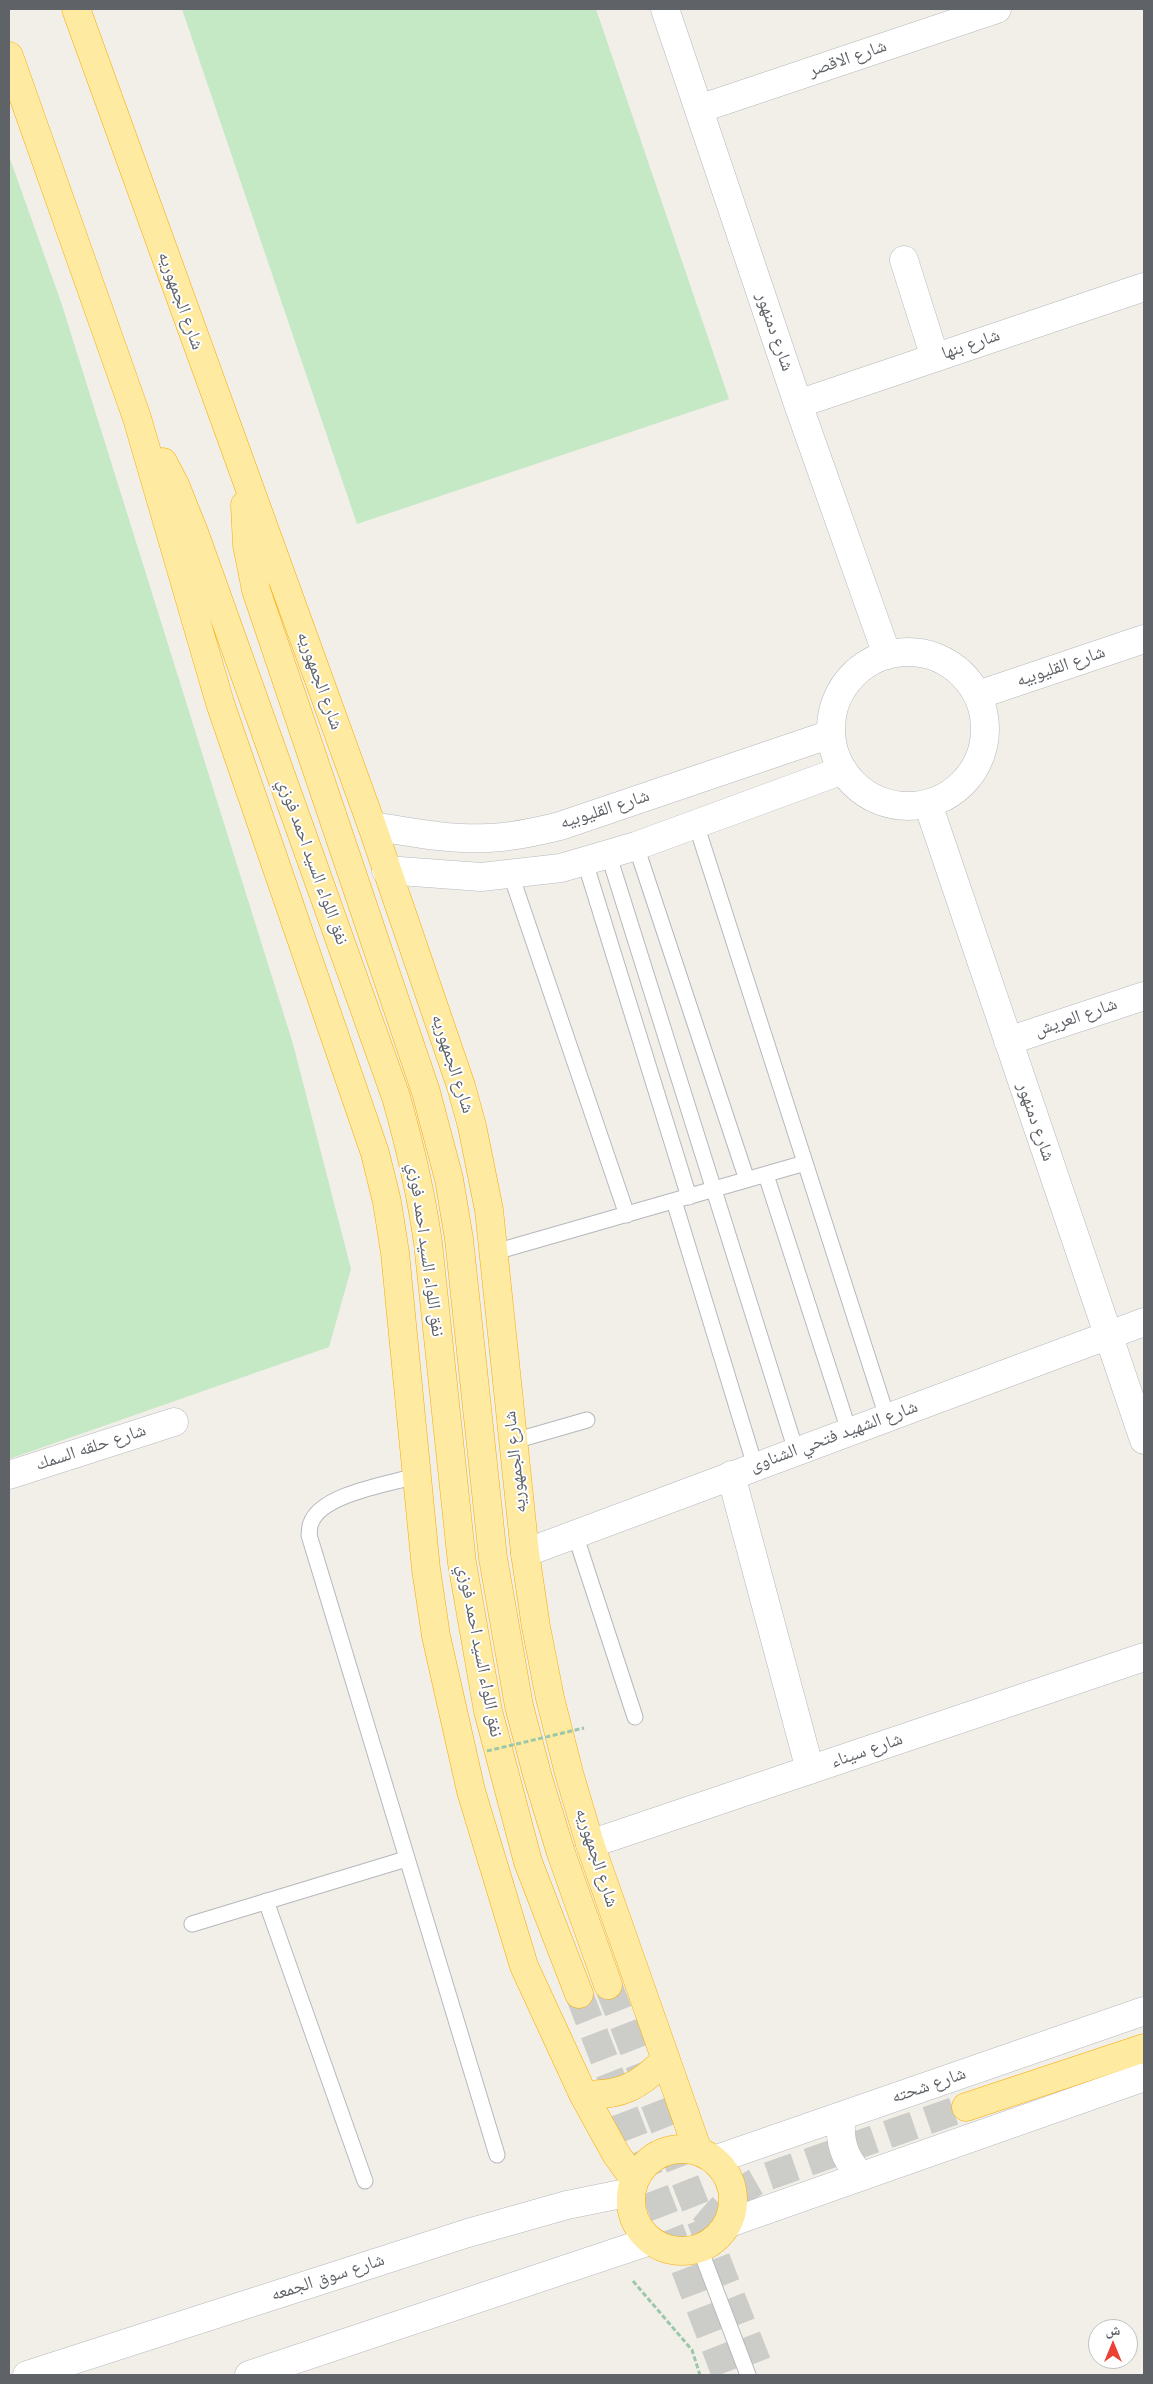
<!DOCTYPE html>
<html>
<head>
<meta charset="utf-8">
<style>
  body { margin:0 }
  #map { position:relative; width:1153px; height:2384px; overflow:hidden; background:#f1efe8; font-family:Roboto,"Noto Naskh Arabic",sans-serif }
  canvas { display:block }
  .frame { position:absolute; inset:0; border:10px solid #5f6368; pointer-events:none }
  .north { position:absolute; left:1088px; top:2319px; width:50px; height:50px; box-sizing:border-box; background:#fff; border:1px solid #bfc1c3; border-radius:50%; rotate:0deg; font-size:14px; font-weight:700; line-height:20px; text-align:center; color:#5f6368 }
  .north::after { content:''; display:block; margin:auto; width:18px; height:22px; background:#ea4335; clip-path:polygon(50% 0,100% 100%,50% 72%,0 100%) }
</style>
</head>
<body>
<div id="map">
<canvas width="1153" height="2384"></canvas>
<div class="frame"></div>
<div class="north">ش</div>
</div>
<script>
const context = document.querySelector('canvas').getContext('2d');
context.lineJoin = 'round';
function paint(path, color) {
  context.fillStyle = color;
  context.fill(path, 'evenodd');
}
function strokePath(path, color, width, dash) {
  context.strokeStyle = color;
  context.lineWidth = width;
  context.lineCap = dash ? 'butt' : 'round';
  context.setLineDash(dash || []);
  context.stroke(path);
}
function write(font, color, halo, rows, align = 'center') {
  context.font = font + ' Roboto,"Noto Naskh Arabic",sans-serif';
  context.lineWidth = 4;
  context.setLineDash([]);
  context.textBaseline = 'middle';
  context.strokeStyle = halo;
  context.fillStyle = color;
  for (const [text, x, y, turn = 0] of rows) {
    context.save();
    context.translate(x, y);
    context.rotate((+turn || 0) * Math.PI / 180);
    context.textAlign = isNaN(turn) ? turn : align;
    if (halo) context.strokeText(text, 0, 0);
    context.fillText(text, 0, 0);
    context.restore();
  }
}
paint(new Path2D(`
  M182,9H596L729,399L357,524Z
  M9,156L61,302L293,1044L351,1269L329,1347L9,1459Z`), '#c5e8c5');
strokePath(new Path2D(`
  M608,1985L762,2375
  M579,1994L726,2375
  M704,2228C721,2206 738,2191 763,2178L966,2107`), '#ccccc8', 28, [28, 14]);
const service = new Path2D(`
  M696,824L887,1417
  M636,846L747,1180
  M609,856L796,1451
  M585,862L689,1197
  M511,875L627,1215
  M766,1175L849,1431
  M674,1201L755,1466
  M495,1252L805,1163
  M514,1441L587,1420
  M416,1476C389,1484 321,1494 311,1523C309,1526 310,1531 309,1535L497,2155
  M575,1534L635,1717
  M266,1901L365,2181
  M192,1924L406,1859
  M700,2249L748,2375`);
const minor = new Path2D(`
  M665,9L798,404L887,655
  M699,109L997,9
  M904,260L935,358
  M798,404L1144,287
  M831 729a77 77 0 1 1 154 0a77 77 0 1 1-154 0Z
  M978,695L1144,639
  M928,804L1144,1440
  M372,826C410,832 449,840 488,838C512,837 536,832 560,826L831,734
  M386,870L481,877L561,868L636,846L843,770
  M1008,1041L1144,996
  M9,1475L174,1422
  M731,1475L810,1770
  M525,1553L1144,1322
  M590,1844L1144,1657
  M27,2375L468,2233L567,2205L631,2192
  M249,2375L650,2241`);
const secondary = new Path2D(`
  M842,2116C838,2140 844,2160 862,2176
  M714,2160L1144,2011
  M729,2223L1144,2077`);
const trunk = new Path2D(`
  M76,9L372,826L461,1086L472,1126L489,1210L525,1553L536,1627L550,1698L569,1773L590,1844L698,2151
  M9,56L137,418L220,703L375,1153L387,1202L395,1253L426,1569L436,1636L471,1791L524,1966L583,2094L616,2154L635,2180
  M163,462L175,485L195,535L396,1097C410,1146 421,1193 428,1243L462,1563L488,1711L528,1862L579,1994
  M245,505L247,545L256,590L426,1092L449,1179L459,1239L493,1558L519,1706L538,1778L561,1853L608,1985
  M583,2094C619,2097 640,2086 665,2060
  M966,2107L1144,2048
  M631 2200a51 51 0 1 1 102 0a51 51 0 1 1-102 0Z`);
strokePath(service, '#b5b8bc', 17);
strokePath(minor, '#b5b8bc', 29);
strokePath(secondary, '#b6babf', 29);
strokePath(trunk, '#f9ab00', 29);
strokePath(new Path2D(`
  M633,2281L692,2350L700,2375`), '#9cc7a9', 3, [5, 2.5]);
strokePath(service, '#fff', 15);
strokePath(minor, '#fff', 28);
strokePath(secondary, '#fff', 28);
strokePath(trunk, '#feeaa1', 28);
strokePath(new Path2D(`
  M487,1751L584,1728`), '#9cc7a9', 3, [5, 2.5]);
write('18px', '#5f6368', '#fff', [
  ["شارع الاقصر",848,59,-19],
  ["شارع الجمهوريه",180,301,70],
  ["شارع دمنهور",774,332,71],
  ["شارع بنها",971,345,-19],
  ["شارع القليوبيه",1061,667,-19],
  ["شارع الجمهوريه",319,681,70],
  ["شارع القليوبيه",605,810,-18],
  ["نفق اللواء السيد احمد فوزي",312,862,70],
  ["شارع العريش",1076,1018,-19],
  ["شارع الجمهوريه",452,1064,72],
  ["شارع دمنهور",1035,1122,71],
  ["نفق اللواء السيد احمد فوزي",425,1250,82],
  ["شارع الشهيد فتحي الشناوى",834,1437,-20],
  ["شارع حلقه السمك",91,1448,-18],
  ["شارع الجمهوريه",516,1462,-96],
  ["نفق اللواء السيد احمد فوزي",479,1651,79],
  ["شارع سيناء",867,1751,-19],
  ["شارع الجمهوريه",596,1858,72],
  ["شارع شحته",929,2086,-19],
  ["شارع سوق الجمعه",328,2278,-18]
]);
</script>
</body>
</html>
